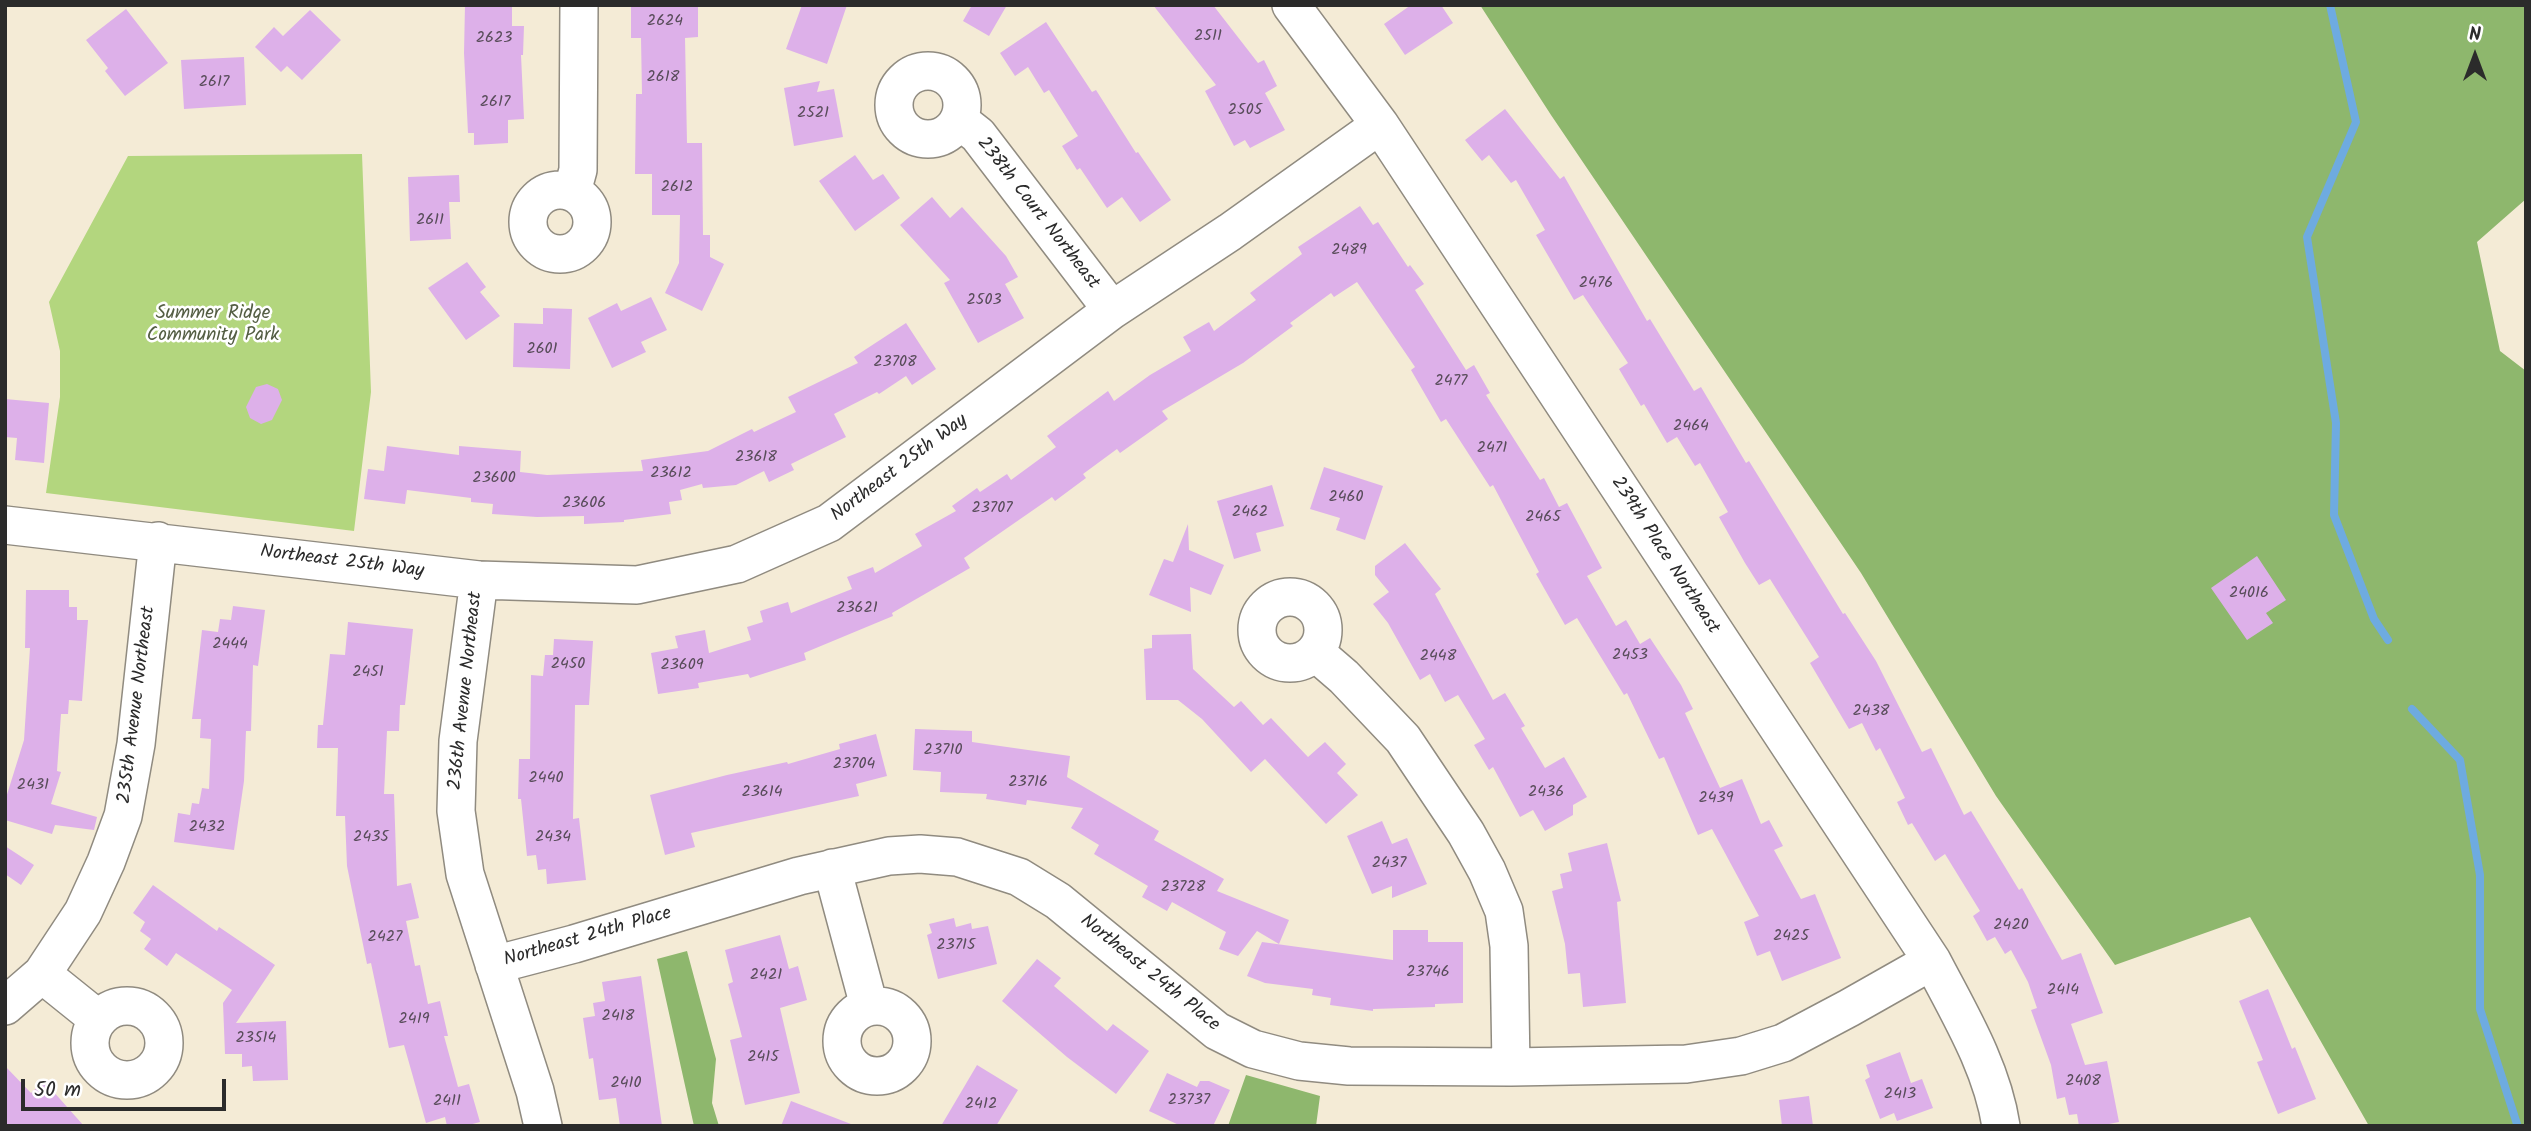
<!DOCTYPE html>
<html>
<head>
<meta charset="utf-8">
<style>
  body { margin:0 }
  #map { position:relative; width:2531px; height:1131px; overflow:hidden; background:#f4ebd6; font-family:Kalam,sans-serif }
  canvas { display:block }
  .frame { position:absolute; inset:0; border:7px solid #2b2b2b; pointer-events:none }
  .north { position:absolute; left:2440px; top:21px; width:70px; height:70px; -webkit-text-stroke:5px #fff; paint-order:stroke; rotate:0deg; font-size:19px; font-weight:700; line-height:28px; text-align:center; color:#2b2b2b }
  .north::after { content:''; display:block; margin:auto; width:24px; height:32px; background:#2b2b2b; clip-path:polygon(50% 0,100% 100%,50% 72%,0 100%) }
  .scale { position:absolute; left:21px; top:1079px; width:205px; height:32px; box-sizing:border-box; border:4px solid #2b2b2b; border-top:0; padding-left:9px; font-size:21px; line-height:24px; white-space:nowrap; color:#2b2b2b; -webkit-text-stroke:5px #fff; paint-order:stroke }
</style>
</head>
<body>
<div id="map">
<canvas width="2531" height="1131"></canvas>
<div class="frame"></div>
<div class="north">N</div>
<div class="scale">50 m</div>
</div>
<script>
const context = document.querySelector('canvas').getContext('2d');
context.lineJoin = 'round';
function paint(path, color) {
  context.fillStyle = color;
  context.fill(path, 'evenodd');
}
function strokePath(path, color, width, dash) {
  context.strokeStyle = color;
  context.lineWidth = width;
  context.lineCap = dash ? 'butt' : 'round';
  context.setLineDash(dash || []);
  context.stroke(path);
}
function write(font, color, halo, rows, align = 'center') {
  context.font = font + ' Kalam,sans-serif';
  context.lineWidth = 5;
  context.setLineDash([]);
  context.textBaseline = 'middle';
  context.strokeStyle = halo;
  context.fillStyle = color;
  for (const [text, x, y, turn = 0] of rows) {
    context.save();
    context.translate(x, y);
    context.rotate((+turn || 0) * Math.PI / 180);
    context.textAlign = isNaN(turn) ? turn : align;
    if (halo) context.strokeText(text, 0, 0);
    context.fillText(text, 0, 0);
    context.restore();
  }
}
paint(new Path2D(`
  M362,154L371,392L354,531L46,493L60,397V351L49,302L128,156Z`), '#b3d67e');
paint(new Path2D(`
  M1480,5H2526V199L2477,242L2500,351L2526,371V1126H2369L2250,917L2115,965L1996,796L1861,573L1551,115Z
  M687,951L716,1059L712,1103L719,1126H694L657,959Z
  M1246,1075L1320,1096L1316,1126H1228Z`), '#8eb76d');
strokePath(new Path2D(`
  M2330,5L2356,122L2307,237L2336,423L2334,515L2374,619L2388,640
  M2412,709L2460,760L2480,875V1009L2517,1124`), '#6eabe0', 8);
paint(new Path2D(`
  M465,5L512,7V26H524L523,55H521L524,119L508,120V143L474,145V133H468L464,53Z
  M698,5V37L685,38L687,143H702L703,235H710V257L724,264L702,311L665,293L679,263L680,215H652V174H635L636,94H642L641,38H631V6Z
  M802,5H847L827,64L786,49Z
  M972,5H1007L989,36L963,21Z
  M1153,5H1213L1258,63L1264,60L1277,86L1265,93L1285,130L1250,148L1245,140L1234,146L1205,91L1216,85Z
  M1411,5H1441L1453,23L1405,55L1384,24Z
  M126,9L168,63L125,96L105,71L108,68L86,40Z
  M310,10L341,40L302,80L287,66L281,72L255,47L274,27L283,36Z
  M1046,22L1092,92L1096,90L1136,153L1138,152L1171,200L1140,222L1122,197L1107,208L1080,168L1077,170L1062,146L1078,136L1049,90L1044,93L1028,67L1015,76L1000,53Z
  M244,57L246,105L184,109L181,60Z
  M820,81L817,92L834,89L843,137L794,146L784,88Z
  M1505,109L1560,179L1564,176L1647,321L1650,319L1694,391L1701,387L1746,463L1749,461L1843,614L1845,613L1876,661L1922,752L1931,748L1964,815L1971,811L2019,890L2022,888L2062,960L2081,953L2103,1013L2071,1024L2085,1065L2107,1061L2119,1122L2099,1126H2079L2077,1114L2069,1115L2065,1097L2057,1099L2051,1065L2031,1010L2037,1008L2028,982L2011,950L2005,954L1995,937L1987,941L1973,916L1980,911L1945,854L1935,861L1912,823L1908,825L1897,802L1905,798L1880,748L1876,751L1862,723L1849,729L1810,663L1819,657L1770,579L1759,585L1745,563L1719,517L1728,512L1700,463L1695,466L1677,437L1667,443L1644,404L1641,406L1619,369L1628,363L1583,295L1574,300L1536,235L1545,230L1516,180L1511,183L1489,155L1482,161L1465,140Z
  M855,155L873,180L883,174L900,198L855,231L819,181Z
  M459,175L460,202H449L451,239L410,241L408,177Z
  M932,197L950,218L962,207L1006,256L1018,277L1005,284L1024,318L978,343L944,283L950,280L900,225Z
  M1360,206L1373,225L1378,222L1408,267L1410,265L1424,284L1415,290L1466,370L1474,365L1490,393L1486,395L1540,480L1544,478L1559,507L1567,503L1602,568L1587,576L1616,626L1626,620L1640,644L1650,638L1681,685L1693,709L1685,713L1720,788L1742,779L1761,824L1769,820L1783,846L1774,850L1801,899L1815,894L1841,958L1782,981L1770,951L1757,956L1744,922L1759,916L1712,829L1698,835L1664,757L1659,759L1627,693L1624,695L1577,618L1565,625L1536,574L1539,572L1493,485L1490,487L1446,419L1441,422L1411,370L1415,367L1357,282L1334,297L1331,293L1290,323L1293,326L1243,363L1162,411L1168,419L1120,453L1117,449L1083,474L1086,478L1055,501L1052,497L964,558L970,568L892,613L893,616L804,653L806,660L750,678L748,674L698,683L699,688L658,694L651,653L678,648L675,636L705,630L709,653L751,640L747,627L763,622L760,611L788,602L791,613L852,589L847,577L873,567L875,573L922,546L915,534L956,511L952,506L977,488L980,492L1007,474L1011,480L1056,447L1047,436L1108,391L1114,401L1150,375L1191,351L1183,337L1209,322L1214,331L1256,300L1250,293L1302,254L1298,247Z
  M467,262L486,287L480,292L500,316L466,340L428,288Z
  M651,297L667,330L641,342L646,352L612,368L588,318L617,303L621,311Z
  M543,308L572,309L570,369L513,367L514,323L543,324Z
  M906,323L936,369L912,385L906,376L879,394L877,392L834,414L846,437L791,464L794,470L769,482L764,471L736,485L703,488L702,484L680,490L682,500L669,502L671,514L624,520V522L584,524V516L537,517L492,514L493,504L471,502V498L407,490L405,504L364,499L368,469L384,471L387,446L459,455V446L521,451L520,472L547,475L643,471L641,460L708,451L752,429L754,432L796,412L788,397L858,363L854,357Z
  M267,384L278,389L282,400L272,420L261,424L250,418L246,407L256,387Z
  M5,399L49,403L44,463L15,460L17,438L5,437Z
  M1324,467L1383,486L1365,540L1336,530L1340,518L1310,509Z
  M1272,485L1284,526L1256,533L1261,551L1234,559L1217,501Z
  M1188,524L1189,550L1224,565L1211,595L1190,587L1191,612L1149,595L1164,559L1173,562Z
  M1405,543L1441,589L1435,594L1493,700L1505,693L1525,726L1521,728L1545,768L1564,757L1587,797L1573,805V815L1545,831L1533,810L1520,817L1493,767L1489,770L1474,745L1485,739L1458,695L1445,702L1430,674L1420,680L1388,623L1373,604L1389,592L1375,575V566Z
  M2257,556L2286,600L2266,613L2273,623L2247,640L2211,588Z
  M26,590H69V607H77V620H88L82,701L69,700L68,714H61L57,771L61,772L51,804L97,817L94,830L55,825L52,834L5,820V801L24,740L30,648H25Z
  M233,606L265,610L258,666L253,665L251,731H246L244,781L234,850L174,842L178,813L190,815L192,803L199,804L202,788L209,789L211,739L200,738L201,719H192L202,630L218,632L220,619L231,620Z
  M348,622L413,629L405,705H400L399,731H387L384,794H394L397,886L411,883L419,918L406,921L415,966L420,965L428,1004L440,1001L448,1036H444L458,1087L469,1084L480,1122L465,1126H447L445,1117L426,1123L404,1045L389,1048L371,963L367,964L347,866L345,816H336L338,748H317L318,725H323L330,654L345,655Z
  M1191,634L1193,669L1234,707L1241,701L1263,725L1271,718L1308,757L1325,742L1346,764L1337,773L1358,795L1326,824L1265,759L1251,772L1202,719L1178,700H1146L1144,649L1152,648V635Z
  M554,639L593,641L589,705H575L573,819L579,818L586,880L547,884L546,869L538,870L536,855L527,856L521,799H518L519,759H530L531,675L543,676L545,655H553Z
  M915,729L972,731V742L1070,756L1067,777L1159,831L1154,840L1224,879L1217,891L1289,920L1279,944L1257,931L1238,956L1219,949L1226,932L1172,902L1167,911L1142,897L1148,886L1094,854L1099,845L1071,828L1083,808L1027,800L1026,805L986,799L987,794L940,792L941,772L913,770Z
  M876,734L887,776L856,784L859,796L691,833L695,847L665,855L650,795L727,775L787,762L788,764L840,749L839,744Z
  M1382,821L1392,844L1407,838L1427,884L1392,898V886L1372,894L1347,836Z
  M1607,843L1621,901L1617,902L1626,1003L1583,1007L1580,973L1568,974L1565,944L1552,891L1563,888L1560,874L1572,871L1568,853Z
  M5,846L34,865L21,885L5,874Z
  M153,885L217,931L219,927L275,965L236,1023L286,1021L288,1080L253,1081L252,1066L242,1067V1054H225L223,1003L232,990L176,953L167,966L144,949L151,939L140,931L145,922L133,913Z
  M954,918L956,927L971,923L972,929L988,926L997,964L938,979L927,935L932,933L929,924Z
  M1393,930H1428V942H1463V1003L1435,1004V1007L1373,1009V1011L1330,1005L1331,998L1312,995L1313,989L1265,983L1247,976L1262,942L1393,960Z
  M780,935L789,969L798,966L807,1000L780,1008L800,1093L745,1105L730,1040L742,1037L728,984L733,982L725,950Z
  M1037,959L1061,978L1054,986L1107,1031L1113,1024L1149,1051L1116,1094L1067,1057L1002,1001Z
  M641,976L662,1126H620L616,1098L599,1100L593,1058L589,1059L583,1018L595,1016L593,1003L605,1001L602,982Z
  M2268,989L2292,1049L2295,1047L2316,1099L2278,1114L2257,1062L2263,1060L2239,1001Z
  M1900,1052L1911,1083L1922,1079L1933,1108L1897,1121L1894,1113L1880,1119L1865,1080L1870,1077L1866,1065Z
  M977,1065L1018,1090L996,1126H941Z
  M5,1066L31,1093L44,1081L84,1126H5Z
  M1167,1073L1197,1087L1200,1081H1209L1230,1090L1213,1126H1181L1149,1111Z
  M1809,1096L1813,1126H1782L1779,1100Z
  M791,1101L851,1124V1126H781Z`), '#ddb0e9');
const minor = new Path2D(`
  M1291,5L1380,125L1932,961C1959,1013 1992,1067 2001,1126
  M894 105a34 34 0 1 1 68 0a34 34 0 1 1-68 0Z
  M959,120L978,135L1112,310
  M528 222a32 32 0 1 1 64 0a32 32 0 1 1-64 0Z
  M572,192L578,170L579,5
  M5,525L479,580L637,585L737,564L829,523L1112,310L1230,232L1380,125
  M479,580L458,741L456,811L465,874L535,1091L543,1126
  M1257 630a33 33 0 1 1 66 0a33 33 0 1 1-66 0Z
  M1315,652L1344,677L1403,739L1466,833L1487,871L1504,911L1509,946L1511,1067
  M832,868L869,1006
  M494,965L574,944L799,876L889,856L920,854L957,857L1019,877L1058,901L1217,1031L1253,1049L1299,1061L1349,1066L1511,1067L1686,1064L1741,1056L1783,1043L1849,1008L1932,961
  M42,974L98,1019
  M90 1043a37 37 0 1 1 74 0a37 37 0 1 1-74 0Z
  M5,1006L42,974L83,912L106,862L123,816L136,744L158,541
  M842 1041a35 35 0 1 1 70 0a35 35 0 1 1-70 0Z`);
strokePath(minor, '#908b80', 40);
strokePath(minor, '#fff', 37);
write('16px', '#584c5a', null, [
  ["2624",665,22],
  ["2511",1208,37],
  ["2623",494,39],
  ["2618",663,78],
  ["2617",214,83],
  ["2617",495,103],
  ["2505",1245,111],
  ["2521",813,114],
  ["2612",677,188],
  ["2611",430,221],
  ["2489",1349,251],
  ["2476",1596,284],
  ["2503",984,301],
  ["2601",542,350],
  ["23708",895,363],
  ["2477",1451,382],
  ["2464",1691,427],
  ["2471",1492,449],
  ["23618",756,458],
  ["23612",671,474],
  ["23600",494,479],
  ["2460",1346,498],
  ["23606",584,504],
  ["23707",992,509],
  ["2462",1250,513],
  ["2465",1543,518],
  ["24016",2249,594],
  ["23621",857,609],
  ["2444",230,645],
  ["2453",1630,656],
  ["2448",1438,657],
  ["2450",568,665],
  ["23609",682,666],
  ["2451",368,673],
  ["2438",1871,712],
  ["23710",943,751],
  ["23704",854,765],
  ["2440",546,779],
  ["23716",1028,783],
  ["2431",33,786],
  ["23614",762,793],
  ["2436",1546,793],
  ["2439",1716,799],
  ["2432",207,828],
  ["2435",371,838],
  ["2434",553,838],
  ["2437",1389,864],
  ["23728",1183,888],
  ["2420",2011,926],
  ["2425",1791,937],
  ["2427",385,938],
  ["23715",956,946],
  ["23746",1428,973],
  ["2421",766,976],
  ["2414",2063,991],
  ["2418",618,1017],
  ["2419",414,1020],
  ["23514",256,1039],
  ["2415",763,1058],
  ["2408",2083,1082],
  ["2410",626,1084],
  ["2413",1900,1095],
  ["23737",1189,1101],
  ["2411",447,1102],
  ["2412",981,1105]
]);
write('19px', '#2b2b2b', '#fff', [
  ["238th Court Northeast",1037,214,52],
  ["Northeast 25th Way",900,469,-37],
  ["239th Place Northeast",1664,556,57],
  ["Northeast 25th Way",342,563,7],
  ["236th Avenue Northeast",467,691,-84],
  ["235th Avenue Northeast",138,705,-83],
  ["Northeast 24th Place",588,938,-16],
  ["Northeast 24th Place",1149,974,39]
]);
write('19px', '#545e44', '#fff', [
  ["Summer Ridge",213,315],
  ["Community Park",213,337]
]);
</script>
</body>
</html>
